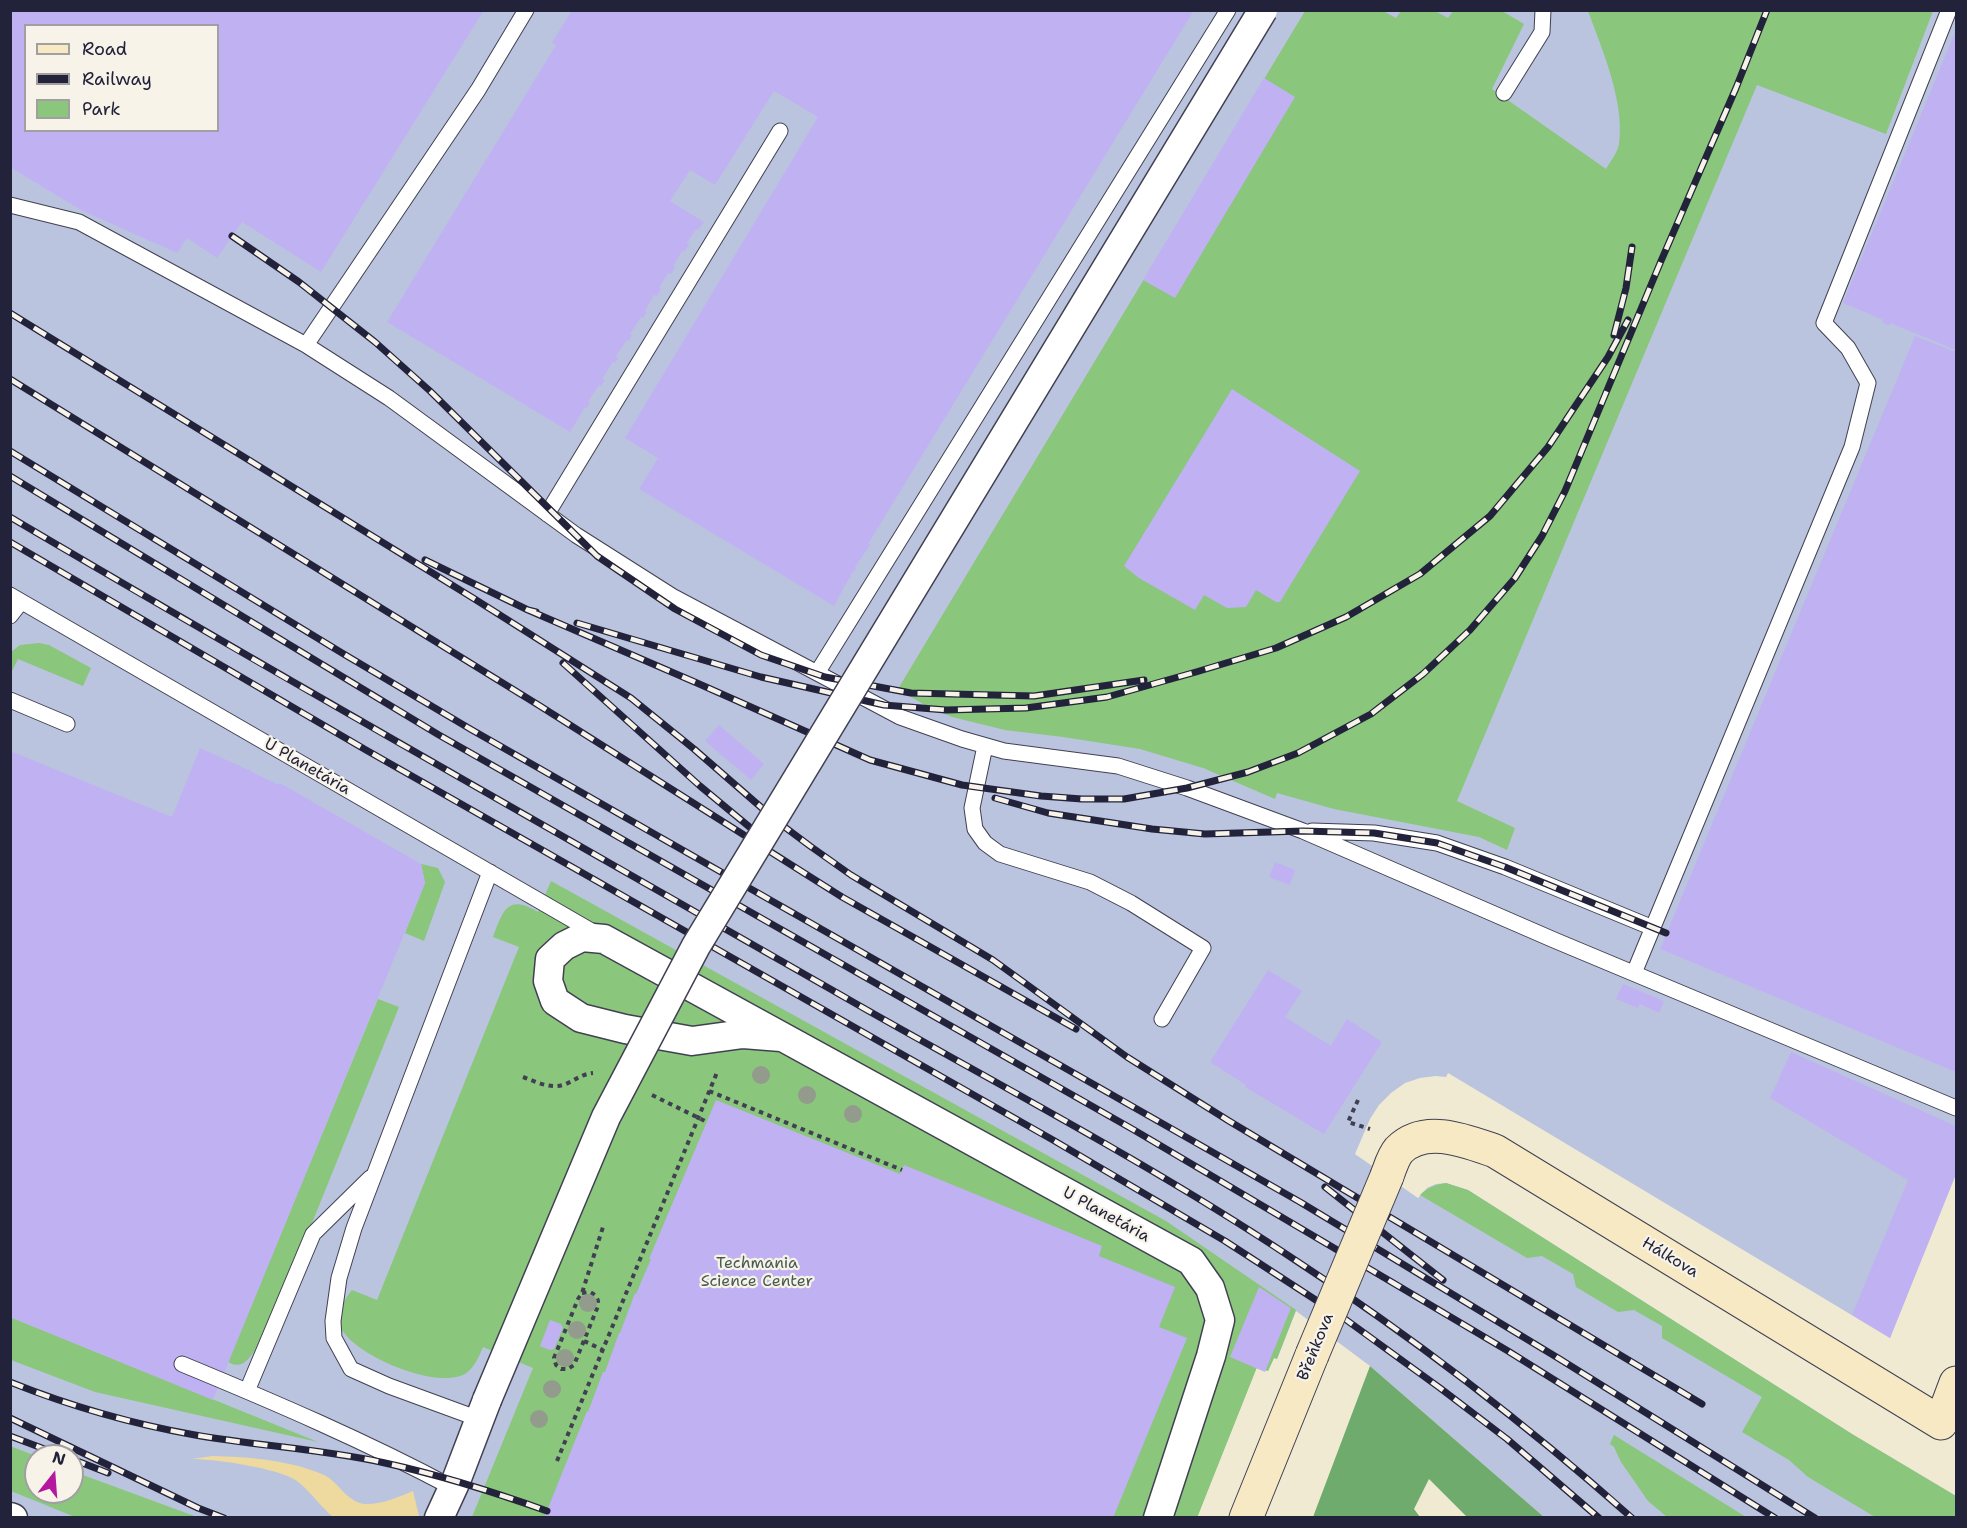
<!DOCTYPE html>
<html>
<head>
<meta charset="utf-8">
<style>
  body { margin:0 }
  #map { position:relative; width:1967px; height:1528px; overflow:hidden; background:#f1ead3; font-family:"Shantell Sans",sans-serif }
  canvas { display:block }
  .frame { position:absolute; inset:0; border:12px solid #22223b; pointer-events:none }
  .legend { position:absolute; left:24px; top:24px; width:195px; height:108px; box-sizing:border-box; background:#f7f3e8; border:2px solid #a29fa3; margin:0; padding:8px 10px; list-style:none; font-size:18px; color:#22223b }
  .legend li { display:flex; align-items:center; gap:12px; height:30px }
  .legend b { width:30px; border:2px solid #a29fa3 }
  .north { position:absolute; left:24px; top:1444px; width:60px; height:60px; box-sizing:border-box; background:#f7f3e8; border:2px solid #a29fa3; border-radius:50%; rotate:17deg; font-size:16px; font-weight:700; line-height:24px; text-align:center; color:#22223b }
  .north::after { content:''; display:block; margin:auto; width:21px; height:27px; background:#b5179e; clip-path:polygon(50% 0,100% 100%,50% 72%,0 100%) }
</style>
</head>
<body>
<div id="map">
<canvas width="1967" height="1528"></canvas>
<div class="frame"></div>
<ul class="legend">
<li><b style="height:8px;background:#f6e9c3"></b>Road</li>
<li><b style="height:8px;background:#22223b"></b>Railway</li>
<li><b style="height:16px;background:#8ac67c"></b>Park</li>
</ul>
<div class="north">N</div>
</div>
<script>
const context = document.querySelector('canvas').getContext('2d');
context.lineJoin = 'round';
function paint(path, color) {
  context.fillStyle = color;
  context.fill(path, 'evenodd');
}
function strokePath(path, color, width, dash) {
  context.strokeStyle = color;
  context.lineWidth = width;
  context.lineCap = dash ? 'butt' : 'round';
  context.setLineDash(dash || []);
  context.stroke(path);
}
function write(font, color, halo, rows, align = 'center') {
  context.font = font + ' "Shantell Sans",sans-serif';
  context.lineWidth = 4.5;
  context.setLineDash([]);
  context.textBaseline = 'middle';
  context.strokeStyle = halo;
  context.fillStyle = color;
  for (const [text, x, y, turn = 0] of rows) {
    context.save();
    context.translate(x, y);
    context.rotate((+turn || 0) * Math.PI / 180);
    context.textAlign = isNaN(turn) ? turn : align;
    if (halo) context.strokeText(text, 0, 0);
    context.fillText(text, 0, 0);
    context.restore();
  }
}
paint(new Path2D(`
  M10,11H1956V1174L1890,1338L1448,1073L1446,1077L1436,1076L1420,1078L1405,1083L1391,1093L1379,1105L1370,1119L1355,1154L1418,1198L1427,1188L1436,1184L1446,1183L1468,1190L1852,1434L1956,1496V1517H1544L1370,1366L1296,1311L1277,1359L1274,1358L1268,1371L1257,1367L1197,1517H11ZM26,26H218V130H26ZM36,1456H72V1492H36Z`), '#bac4de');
paint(new Path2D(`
  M1305,11H1383L1396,18L1401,11H1435L1448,18L1453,11H1502L1524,24L1492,89L1606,169C1610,162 1618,152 1619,144C1625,102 1602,49 1588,11H1933L1886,134L1757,85L1457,801L1515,828L1507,850L1479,837L1334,809L1277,793L1275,799L1203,768L1140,749L1063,737L1005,730L952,717L923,704L898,689Z
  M39,643L49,645L91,668L83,686L18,659L11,673V652L20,645Z
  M421,864L438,868L445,882L424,941L405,933L425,883Z
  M551,881L1166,1221L1296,1310L1277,1359L1274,1358L1268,1371L1257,1367L1197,1518L472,1517L533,1368L483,1347C479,1357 474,1368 465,1374C437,1390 355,1356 341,1328C334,1315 344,1300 352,1290L377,1300L519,947L493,937C503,910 508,894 538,912Z
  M378,999L399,1007L302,1248L254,1352C246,1362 241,1369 228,1362Z
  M1446,1183L1468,1190L1852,1434L1956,1496V1517H1875L1808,1477L1789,1460L1742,1432L1762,1397L1662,1338V1326L1634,1310L1618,1312L1576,1287L1573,1274L1542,1256L1527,1258L1420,1195C1428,1187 1435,1185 1446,1183Z
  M10,1317L318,1442L95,1392L11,1360Z
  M1614,1435L1746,1517H1667L1648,1501L1621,1462L1614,1447L1610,1444Z
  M10,1446L36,1456V1492H72V1471L197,1517H75L11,1491Z`), '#8ac67c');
paint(new Path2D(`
  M1370,1366L1544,1517H1467L1429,1479L1414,1509L1420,1517H1313Z`), '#6fab6c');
paint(new Path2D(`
  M212,1456C249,1457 290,1460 324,1475C339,1482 346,1502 365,1504C380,1505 399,1497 413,1491L419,1516L418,1518L333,1517C320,1506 311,1492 297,1481C279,1468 215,1459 192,1459Z`), '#eeda9e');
paint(new Path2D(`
  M10,10H484L321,272L242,222L217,258L187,238L177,253L81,210L10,167ZM26,26H218V130H26Z
  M572,10H1194L868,544L870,545L855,567L856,568L854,572L853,571L850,576L851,577L848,580L834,606L639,489L658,458L625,438L818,117L774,91L715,185L690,170L670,201L704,222L698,230L696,229L687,243L689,244L684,252L682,251L673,266L675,267L671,274L668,273L659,288L661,289L657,296L654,295L645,311L647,312L643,318L641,317L630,334L632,335L629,341L627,340L616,356L618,358L615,363L613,362L602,379L605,380L601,386L599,385L588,402L590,403L587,408L585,407L570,432L387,322L556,45L552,43Z
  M1956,30V350L1890,323L1889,326L1882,322L1883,320L1843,303Z
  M1264,78L1295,97L1175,298L1143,280Z
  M1915,336L1956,352V1072L1660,949Z
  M1232,389L1360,471L1280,602H1276L1256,590L1246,607L1227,608L1204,595L1195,610L1139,578L1124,566Z
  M719,725L764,764L751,780L705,741Z
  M200,748L249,770V769L252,772L279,785L280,783L421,864L425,883L213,1400L10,1317V751L172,817Z
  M1275,862L1295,870L1290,885L1269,877Z
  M1268,970L1302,991L1285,1017L1331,1046L1347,1019L1382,1042L1324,1134L1245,1087L1246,1085L1210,1062Z
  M1623,984L1664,1001L1659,1013L1640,1004L1638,1008L1616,999Z
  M1791,1052L1956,1126V1174L1890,1338L1852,1315L1908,1180L1770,1098Z
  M716,1100L900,1174L904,1165L1102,1246L1099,1256L1175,1287L1159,1327L1187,1338L1113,1518H544L587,1411L588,1412L603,1372H605L619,1333H620L635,1293L636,1294L651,1259H649Z
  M1259,1287L1291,1308L1265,1372L1230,1357Z
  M550,1320L561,1324L563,1328L554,1349L550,1350L540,1346Z`), '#c0b2f2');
const lane = new Path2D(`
  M1504,93L1542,32L1543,10
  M10,205L79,222L306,345L389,398L576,535L672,596L900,717L962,739L1004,751L1118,766L1187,788L1303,831L1554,940L1956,1108
  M306,345L478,90L526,10
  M547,514L780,131
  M10,595L595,933
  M10,616L21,602
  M817,673L1228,10
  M10,700L67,724
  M985,746L972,808L975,829L985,843L1000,854L1090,882L1131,903L1203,948L1162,1019
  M1312,831L1374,833L1437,843L1505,867L1653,928
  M1634,973L1852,447L1868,383L1848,348L1824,323L1949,10
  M182,1364C274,1402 365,1441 453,1488
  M247,1391L313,1234L370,1178
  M479,1419L389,1386L351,1369L334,1338L333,1321L339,1278L354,1228L490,872`);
const street = new Path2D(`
  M781,1037L743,1034L692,1041L625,1029L581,1018L555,1001L548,981L550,959L564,946L582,937L604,939L1191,1261L1210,1288L1220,1320L1211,1356L1158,1518
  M10,1517L13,1518
  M439,1518L456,1481L487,1400`);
const secondary = new Path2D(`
  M1387,1176C1390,1168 1393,1157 1399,1150C1425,1124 1466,1141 1495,1151L1941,1423L1956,1383
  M1246,1518L1312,1355`);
strokePath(lane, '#414052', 17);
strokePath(street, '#414052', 31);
strokePath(secondary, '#414052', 35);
strokePath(new Path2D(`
  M523,1077C537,1082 551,1090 566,1084C575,1080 582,1074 593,1073
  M709,1091L902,1170
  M652,1095L707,1122
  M1358,1100L1348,1122L1370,1129
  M582,1293L590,1292C596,1295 599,1299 598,1306L574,1365L568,1369H561L556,1365L554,1358L578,1299L582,1293L603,1227
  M584,1341L603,1350
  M557,1461L718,1070`), '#414052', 4, [4.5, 4.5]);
strokePath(lane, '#fff', 15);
strokePath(street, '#fff', 28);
strokePath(secondary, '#f6e9c3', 33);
const rail = new Path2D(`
  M232,236L299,282L375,342L430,391L597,556L675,609L761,655L825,677L911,693L1034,696L1144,680
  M10,313L473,598L631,698L694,749L778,822L810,846L851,875L993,960L1127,1057L1229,1121L1702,1404
  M1614,335L1626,288L1632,247
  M10,379L540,706L842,897L1076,1029
  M10,451L342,653L472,730L1300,1202L1558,1358L1815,1518
  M10,476L439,735L1134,1130L1395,1284L1508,1351L1775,1518
  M10,517C294,685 581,846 867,1010C1008,1090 1153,1166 1289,1256C1410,1335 1524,1422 1632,1518
  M10,542L366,750L1053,1140L1225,1241L1345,1319L1440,1388L1507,1439L1599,1518
  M425,560L528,610L536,612
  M528,610L697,683L870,760L962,785L1041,796L1082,799H1124L1187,788L1248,772L1298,753L1371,714L1423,674L1470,630L1515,578L1542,536L1565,491L1661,261L1736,88L1767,10
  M577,623L761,677L884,705L946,710L1026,708L1107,697L1196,672L1276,648L1346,617L1420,574L1490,516L1548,447L1608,357L1628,320
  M563,663L700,786L764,839
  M995,798L1048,813L1152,829L1205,834L1303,831L1374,833L1437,843L1505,867L1666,933
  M1325,1187L1443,1280
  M10,1382C70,1406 132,1424 195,1435C258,1446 322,1449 385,1463C440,1475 494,1492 547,1511
  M10,1418L198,1508L224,1518
  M10,1436L63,1456
  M72,1459L108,1473`);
strokePath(rail, '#22223b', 7);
strokePath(rail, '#f7f3e8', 4.5, [14]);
const streetBridge = new Path2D(`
  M487,1400L606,1117L696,946L1263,10`);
const secondaryBridge = new Path2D(`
  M1312,1355L1387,1176`);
strokePath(streetBridge, '#414052', 31, []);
strokePath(secondaryBridge, '#414052', 35, []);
strokePath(streetBridge, '#fff', 28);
strokePath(secondaryBridge, '#f6e9c3', 33);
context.fillStyle = '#939b8c';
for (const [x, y] of [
  [761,1075],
  [807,1095],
  [853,1114],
  [588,1303],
  [577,1330],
  [565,1358],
  [552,1389],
  [539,1419]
]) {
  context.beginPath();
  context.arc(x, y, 9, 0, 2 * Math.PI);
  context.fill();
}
write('16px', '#22223b', '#f7f3e8', [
  ["U Planetária",307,767,30],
  ["U Planetária",1106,1215,29],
  ["Hálkova",1670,1258,31],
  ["Břeňkova",1316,1347,-68]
]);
write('16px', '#465b52', '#f7f3e8', [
  ["Techmania",757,1264],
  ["Science Center",757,1282]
]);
</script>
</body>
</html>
